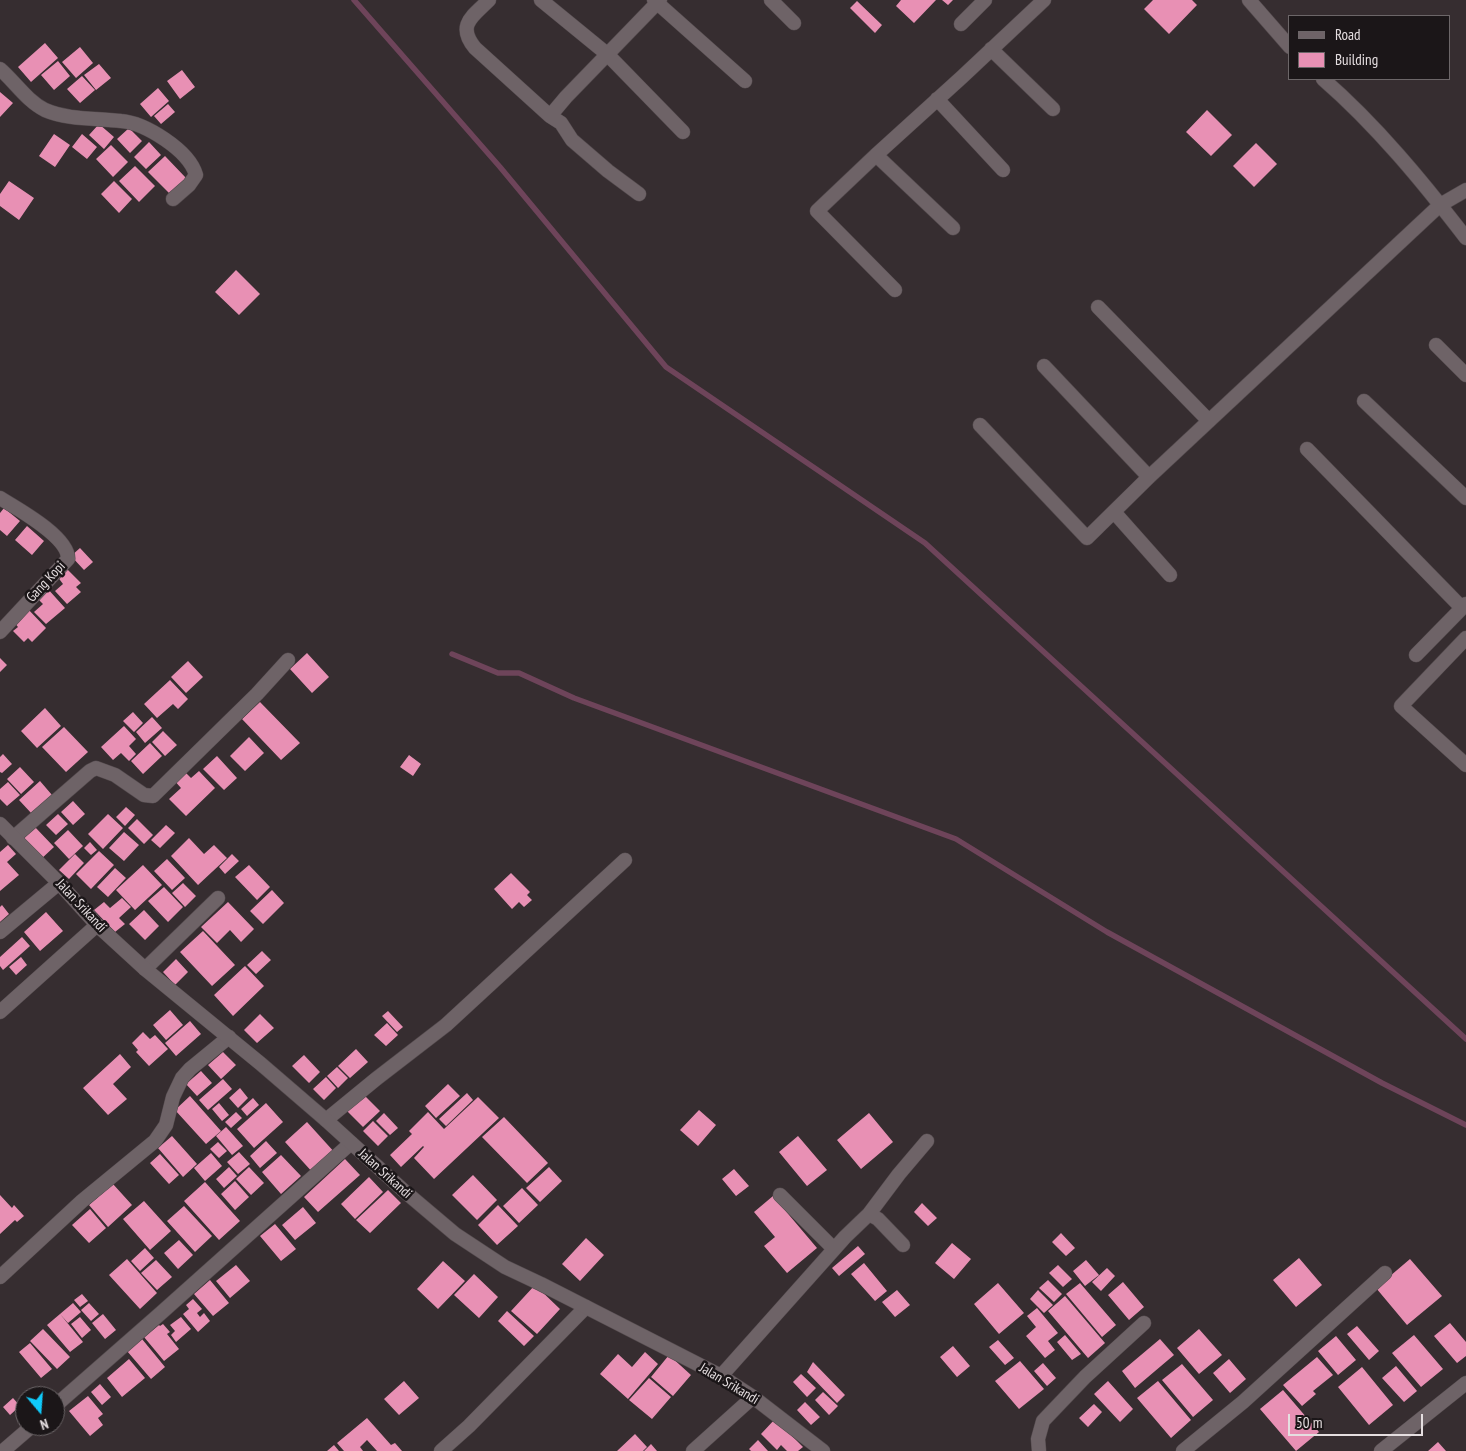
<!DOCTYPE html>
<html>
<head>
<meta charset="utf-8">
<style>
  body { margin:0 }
  #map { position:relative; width:1466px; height:1451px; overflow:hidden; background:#362d30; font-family:"PT Sans Narrow",sans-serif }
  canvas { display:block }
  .legend { position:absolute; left:1288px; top:15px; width:162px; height:65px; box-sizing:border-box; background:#1b1618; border:1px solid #6c6668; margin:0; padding:6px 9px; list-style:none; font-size:15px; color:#e5dee0 }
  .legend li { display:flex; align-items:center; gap:10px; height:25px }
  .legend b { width:25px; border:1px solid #6c6668 }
  .north { position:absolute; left:15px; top:1386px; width:50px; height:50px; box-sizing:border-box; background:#1b1618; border:1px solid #6c6668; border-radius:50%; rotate:162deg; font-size:14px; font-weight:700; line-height:20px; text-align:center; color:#e5dee0 }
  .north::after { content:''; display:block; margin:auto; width:18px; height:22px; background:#10cafa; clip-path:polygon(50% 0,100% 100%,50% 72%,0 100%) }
  .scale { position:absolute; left:1288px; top:1414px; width:135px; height:22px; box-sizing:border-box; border:2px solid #e5dee0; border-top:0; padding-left:6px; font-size:15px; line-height:18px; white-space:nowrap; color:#e5dee0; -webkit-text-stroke:4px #1b1618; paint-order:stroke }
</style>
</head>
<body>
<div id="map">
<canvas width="1466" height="1451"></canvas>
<ul class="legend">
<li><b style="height:6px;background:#6e6367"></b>Road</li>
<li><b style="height:14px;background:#e890b4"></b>Building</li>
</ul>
<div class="north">N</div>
<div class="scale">50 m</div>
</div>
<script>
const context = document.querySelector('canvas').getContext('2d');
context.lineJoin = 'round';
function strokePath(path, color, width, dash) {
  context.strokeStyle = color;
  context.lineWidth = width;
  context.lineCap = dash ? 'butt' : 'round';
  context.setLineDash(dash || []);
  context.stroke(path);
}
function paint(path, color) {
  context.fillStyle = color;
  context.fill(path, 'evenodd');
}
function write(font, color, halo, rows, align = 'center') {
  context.font = font + ' "PT Sans Narrow",sans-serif';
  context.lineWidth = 5;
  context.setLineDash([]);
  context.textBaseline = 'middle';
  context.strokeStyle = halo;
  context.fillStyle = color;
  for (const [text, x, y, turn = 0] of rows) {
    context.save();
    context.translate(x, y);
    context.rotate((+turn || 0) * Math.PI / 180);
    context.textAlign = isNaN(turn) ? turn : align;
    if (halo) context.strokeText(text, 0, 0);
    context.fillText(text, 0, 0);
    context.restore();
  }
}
strokePath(new Path2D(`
  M354,0L500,167L666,367L925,543L1466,1039
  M452,654L498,673H519L574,698L956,839L1107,932L1382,1083L1466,1125`), '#6e445a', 5.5);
paint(new Path2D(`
  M901,0H936L914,23L896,6Z
  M942,0H953L948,5Z
  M1153,0H1192L1197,5L1169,34L1144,9Z
  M857,1L882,25L875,33L850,8Z
  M45,43L58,58L31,82L18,67Z
  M80,47L93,63L76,78L62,62Z
  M58,61L70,76L54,90L41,75Z
  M99,64L111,78L96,90L84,75Z
  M182,70L195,87L180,99L167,81Z
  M82,76L95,90L80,103L67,89Z
  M158,88L169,101L151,117L140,104Z
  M0,92L13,103L0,117Z
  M168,104L175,112L161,124L154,116Z
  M1207,110L1232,135L1211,156L1186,132Z
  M99,124L114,137L104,149L89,135Z
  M129,128L142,141L130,153L117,139Z
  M54,134L70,145L55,167L39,156Z
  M82,134L97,147L87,159L72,147Z
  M149,142L161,155L146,169L134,157Z
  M1256,143L1277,164L1254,187L1233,166Z
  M111,145L128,162L113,177L96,159Z
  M165,156L186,178L170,194L148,172Z
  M135,166L155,186L139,202L119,181Z
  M9,181L34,198L19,220L0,206V194Z
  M114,181L132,199L119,213L101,194Z
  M236,270L260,294L239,315L215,292Z
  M4,508L20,521L7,536L0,530V513Z
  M27,526L44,541L32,555L15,540Z
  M80,548L93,562L84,570L71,556Z
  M66,568L81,583L76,587L81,592L67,604L55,591L63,584L57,576Z
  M47,588L65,608L46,624L34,612L43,604L37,598Z
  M27,608L46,628L32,642L28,638L24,642L13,631L18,627L13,621Z
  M307,653L329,677L312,693L290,669Z
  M0,658L7,665L0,672Z
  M188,661L203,677L186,693L171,677Z
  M170,680L188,699L178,709L173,704L157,718L144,704Z
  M260,702L300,743L281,760L242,719Z
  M45,708L61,726L37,748L21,731Z
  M133,712L143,723L134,732L123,721Z
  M152,717L162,728L145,743L136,732Z
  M124,726L136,739L129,746L136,754L129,761L121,753L113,760L101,747Z
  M64,727L88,752L66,772L42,747Z
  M163,731L177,745L165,756L152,742Z
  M249,737L264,753L245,771L230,756Z
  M150,743L162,756L143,774L131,761Z
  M3,754L12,764L2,773L0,772V757Z
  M409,755L421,764L413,776L400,767Z
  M217,756L237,778L224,790L203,769Z
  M20,767L34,782L21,794L7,779Z
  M183,770L191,778L199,771L215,788L186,816L169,799L181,788L173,779Z
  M40,781L52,795L32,814L19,800Z
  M8,782L20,795L7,806L0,799V789Z
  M73,801L85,814L73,825L61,812Z
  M126,807L135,815L125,826L116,817Z
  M58,814L68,824L56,835L46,825Z
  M108,814L123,828L103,849L88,834Z
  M137,819L153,835L144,844L128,828Z
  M166,825L175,833L160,848L151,840Z
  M35,827L54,847L40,860L20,840Z
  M68,830L83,846L69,859L54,843Z
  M124,832L139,845L124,861L109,848Z
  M189,838L204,854L214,845L227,858L198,885L171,856Z
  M90,842L97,850L91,855L84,848Z
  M8,845L16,854L7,862L19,875L0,891V852Z
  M99,851L114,865L91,889L76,874Z
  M75,854L84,863L69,879L59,870Z
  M232,854L239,861L225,874L219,867Z
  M167,859L185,878L172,890L154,871Z
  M143,865L162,885L135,910L116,890Z
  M249,865L270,887L257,900L235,877Z
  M115,868L126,878L108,897L97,887Z
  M511,873L530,892L527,895L532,900L524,907L519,902L512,909L494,889Z
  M183,883L196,896L185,907L172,893Z
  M164,887L183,907L168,922L148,901Z
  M272,890L284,903L263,924L250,911Z
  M122,898L131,907L119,918L125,924L115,932L94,910L104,902L110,908Z
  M228,902L254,929L241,942L230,930L217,943L201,927Z
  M2,905L9,914L0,922V907Z
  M144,910L159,926L145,940L129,924Z
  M46,912L63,931L40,951L24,932Z
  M203,931L235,965L212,986L180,952Z
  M22,937L30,946L3,970L0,966V957Z
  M262,951L271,960L256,974L247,965Z
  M21,957L27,965L16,975L9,967Z
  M176,959L188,972L175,985L163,972Z
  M245,966L264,986L233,1016L214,995Z
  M170,1010L183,1025L166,1040L153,1025Z
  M388,1011L403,1027L397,1032L382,1016Z
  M260,1014L274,1028L257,1043L244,1030Z
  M190,1021L201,1034L176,1056L165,1043Z
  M387,1023L398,1035L386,1046L374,1035Z
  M143,1032L150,1039L155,1035L168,1049L149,1066L136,1052L138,1050L132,1043Z
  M356,1049L368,1062L350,1078L338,1066Z
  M223,1052L236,1065L221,1079L208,1065Z
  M120,1054L131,1067L113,1084L127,1099L108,1115L83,1088Z
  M304,1055L320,1072L309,1083L292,1066Z
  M337,1067L348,1078L338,1088L327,1076Z
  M201,1071L212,1083L197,1096L186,1084Z
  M326,1077L336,1088L324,1100L313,1089Z
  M223,1079L232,1089L208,1110L199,1100Z
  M448,1084L460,1096L436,1118L425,1106Z
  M240,1088L248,1098L238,1108L229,1098Z
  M467,1093L473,1100L446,1126L439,1119Z
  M363,1094L380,1111L363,1127L346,1110Z
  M190,1096L221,1131L206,1144L175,1110Z
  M478,1097L499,1118L434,1179L414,1158L424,1147L423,1146L401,1167L390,1155L412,1134L409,1131L428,1112L444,1129Z
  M253,1098L259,1105L247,1116L241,1109Z
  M219,1103L229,1115L222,1121L212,1109Z
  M266,1103L283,1122L254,1148L237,1129Z
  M699,1110L716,1125L698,1146L680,1130Z
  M236,1112L242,1118L231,1128L225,1122Z
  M384,1113L398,1128L390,1135L376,1121Z
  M869,1113L893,1142L861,1169L837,1140Z
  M504,1117L548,1163L527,1183L482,1137Z
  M373,1121L388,1136L378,1146L363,1131Z
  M307,1122L336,1154L314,1174L285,1142Z
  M226,1127L243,1146L232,1155L216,1136Z
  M172,1136L197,1164L183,1177L158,1148Z
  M798,1136L827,1170L807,1186L779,1152Z
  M266,1141L277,1153L260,1168L250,1156Z
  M218,1142L227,1151L219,1158L210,1149Z
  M239,1152L250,1164L238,1174L227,1162Z
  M211,1153L222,1166L205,1181L194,1168Z
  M160,1154L179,1175L169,1184L150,1163Z
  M281,1155L301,1176L281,1194L262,1172Z
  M345,1159L360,1175L318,1212L304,1197Z
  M229,1167L237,1176L224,1188L216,1179Z
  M249,1167L264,1183L251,1195L236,1179Z
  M549,1167L562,1181L540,1202L526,1188Z
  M734,1169L749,1186L736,1196L722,1179Z
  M473,1175L497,1200L477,1220L452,1195Z
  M369,1177L383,1192L355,1219L341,1204Z
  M235,1181L249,1197L235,1210L221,1194Z
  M205,1182L240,1221L219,1240L184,1201Z
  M113,1184L132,1205L108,1227L89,1205Z
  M522,1188L538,1205L519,1223L503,1206Z
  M388,1190L401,1203L370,1233L356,1220Z
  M0,1195L12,1208L14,1205L24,1216L17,1222L15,1220L0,1234Z
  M773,1196L817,1248L787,1273L764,1246L775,1237L754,1212Z
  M144,1201L171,1231L150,1250L123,1219Z
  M922,1203L937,1218L928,1226L914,1212Z
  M498,1205L518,1226L497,1245L478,1225Z
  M184,1206L212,1236L195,1252L167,1221Z
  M303,1207L316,1223L295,1240L282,1225Z
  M90,1209L106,1228L89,1243L72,1225Z
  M275,1224L296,1249L281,1261L260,1236Z
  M1061,1233L1075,1248L1066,1256L1052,1242Z
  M586,1238L604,1255L580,1281L562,1264Z
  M179,1240L193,1255L178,1269L164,1253Z
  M952,1243L971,1259L954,1279L935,1263Z
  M858,1246L865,1254L839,1276L832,1268Z
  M145,1248L154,1258L140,1271L131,1261Z
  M1299,1258L1322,1285L1296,1307L1273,1280Z
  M127,1259L157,1293L140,1309L109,1275Z
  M1410,1259L1442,1296L1407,1325L1376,1288Z
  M156,1260L172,1277L157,1290L141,1273Z
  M1086,1260L1099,1275L1085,1286L1073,1271Z
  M443,1261L465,1281L438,1309L417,1289Z
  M864,1263L887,1291L875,1301L851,1274Z
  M236,1265L250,1281L230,1298L216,1281Z
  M1058,1265L1072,1279L1063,1287L1049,1273Z
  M1107,1268L1115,1276L1101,1291L1092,1282Z
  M474,1274L498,1297L479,1318L454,1295Z
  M210,1280L229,1303L213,1316L194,1294Z
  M1048,1280L1062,1294L1054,1302L1039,1288Z
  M1123,1282L1144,1307L1129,1320L1108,1295Z
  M998,1283L1024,1313L999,1334L974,1304Z
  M1080,1283L1116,1325L1102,1337L1066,1294Z
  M535,1285L560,1309L537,1334L511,1311Z
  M897,1290L910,1305L895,1317L882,1302Z
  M1038,1290L1053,1305L1044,1313L1030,1299Z
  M82,1294L88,1301L80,1307L74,1300Z
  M1065,1296L1105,1343L1088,1358L1048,1311Z
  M193,1299L202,1309L197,1313L200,1317L204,1313L210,1321L198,1332L183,1314L189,1309L186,1305Z
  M73,1303L81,1312L68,1323L60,1314Z
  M89,1303L99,1314L91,1321L81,1310Z
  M1037,1308L1058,1333L1048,1341L1055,1350L1045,1358L1026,1336L1036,1327L1027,1316Z
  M507,1311L534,1336L524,1346L498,1321Z
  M60,1314L83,1342L70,1352L47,1325Z
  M103,1314L116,1330L105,1339L92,1323Z
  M80,1317L91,1330L82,1338L71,1324Z
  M181,1317L191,1329L176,1342L171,1335L175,1331L170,1325Z
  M1450,1323L1466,1342V1356L1457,1363L1434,1336Z
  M163,1324L170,1332L167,1334L179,1349L164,1361L144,1337L159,1325L160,1326Z
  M1357,1326L1379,1351L1369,1360L1347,1334Z
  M43,1329L70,1357L57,1369L30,1341Z
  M1199,1329L1222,1355L1199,1374L1177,1348Z
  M1065,1335L1081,1354L1072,1360L1057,1342Z
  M1414,1335L1443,1369L1421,1387L1392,1353Z
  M1336,1336L1356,1360L1338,1375L1318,1351Z
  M142,1339L165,1367L151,1379L127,1351Z
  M1160,1339L1174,1355L1135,1388L1122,1371Z
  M998,1340L1014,1358L1005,1365L989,1347Z
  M30,1343L52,1369L41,1378L19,1352Z
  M953,1346L970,1366L957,1377L940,1357Z
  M645,1352L658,1364L628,1399L600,1374L618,1354L632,1367Z
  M669,1355L691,1375L673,1396L651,1377Z
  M1317,1357L1333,1375L1313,1391L1316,1394L1302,1406L1283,1385Z
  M129,1359L145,1378L122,1397L107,1378Z
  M1229,1359L1246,1379L1230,1393L1213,1373Z
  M1020,1361L1044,1389L1019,1409L995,1381Z
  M813,1362L845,1395L837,1403L807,1372Z
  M1043,1363L1056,1378L1047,1386L1034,1371Z
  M1182,1364L1213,1400L1193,1417L1162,1380Z
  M1396,1366L1417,1391L1404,1402L1382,1378Z
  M1362,1367L1393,1405L1369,1425L1338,1387Z
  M801,1374L816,1388L807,1397L793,1382Z
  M649,1378L671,1397L652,1419L629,1400Z
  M404,1381L419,1398L399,1415L384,1399Z
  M1108,1381L1133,1409L1120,1422L1094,1394Z
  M1158,1381L1191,1420L1171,1438L1137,1398Z
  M100,1384L111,1397L102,1405L91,1392Z
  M1283,1390L1319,1432L1296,1451L1260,1409Z
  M823,1392L838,1406L829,1415L815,1400Z
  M88,1396L103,1414L98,1418L103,1425L90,1436L69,1411Z
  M13,1398L20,1406L10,1415L3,1407Z
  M805,1402L820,1417L811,1425L797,1410Z
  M1094,1404L1102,1412L1088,1427L1079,1418Z
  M367,1418L391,1445L395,1443L402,1451H377L367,1440L360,1447L363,1451H344L337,1443Z
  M775,1419L803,1447L798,1451H787L781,1445L777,1450L761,1434Z
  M635,1434L647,1447L643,1451H617Z
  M758,1440L768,1451H751L749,1449Z
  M1438,1442L1446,1451H1428Z
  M651,1444L657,1451H644Z
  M334,1445L339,1451H327Z`), '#e890b4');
const minor = new Path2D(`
  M489,0C473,16 456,25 475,48L550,116
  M541,0L607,54L683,132
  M654,0L745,81
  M771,0L794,23
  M1249,0L1290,47
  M961,24L985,0
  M991,49L1053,109
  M0,69C15,82 27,101 45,110C68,120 97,118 121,121C145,123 189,150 196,175L189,185L173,199
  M1323,79C1376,125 1423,182 1466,238
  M937,99L1003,170
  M876,155L953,228
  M639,194L608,171L572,140L561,123L550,116L566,97L660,0
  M895,290L817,211L876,155L962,77L1044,0
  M1098,307L1209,421
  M1436,345L1466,375
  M1044,366L1149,477L1440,205L1466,190
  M1364,401L1466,498
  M980,425L1087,538L1149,477
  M1307,449L1462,608
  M0,498C18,509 69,537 68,559L0,632
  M1114,512L1170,575
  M1466,638L1401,706L1466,765
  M1416,655L1466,604
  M13,838L90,771L96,768L115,775L144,795L153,796L257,694L288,660
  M0,932L59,883
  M145,969L218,898
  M0,1012L97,925
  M326,1120L376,1079L446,1025L625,860
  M780,1195L834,1249
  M869,1214L899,1174L927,1141
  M0,1277L82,1201L155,1141L166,1125L173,1097L182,1078L190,1069L229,1037
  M721,1376L845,1237L869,1214L878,1219L903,1245
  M55,1406L161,1313L351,1143
  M3,1451L32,1426
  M441,1451L469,1426L586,1307
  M693,1451L753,1397
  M1039,1451L1038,1439L1043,1421L1085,1377L1144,1323
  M1183,1451L1243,1402L1385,1273
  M1381,1451L1466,1383`);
const tertiary = new Path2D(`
  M0,824L59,883L97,925L145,969L261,1064L326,1120L403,1190L455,1234L505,1267L541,1284L721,1376L753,1397L823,1451`);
strokePath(minor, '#52494c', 15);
strokePath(tertiary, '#52494c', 15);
strokePath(minor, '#6e6367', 14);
strokePath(tertiary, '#6e6367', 14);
write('14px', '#e5dee0', '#1b1618', [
  ["Gang Kopi",46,582,-47],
  ["Jalan Srikandi",81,906,47],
  ["Jalan Srikandi",385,1174,42],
  ["Jalan Srikandi",729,1384,31]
]);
</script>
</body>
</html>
